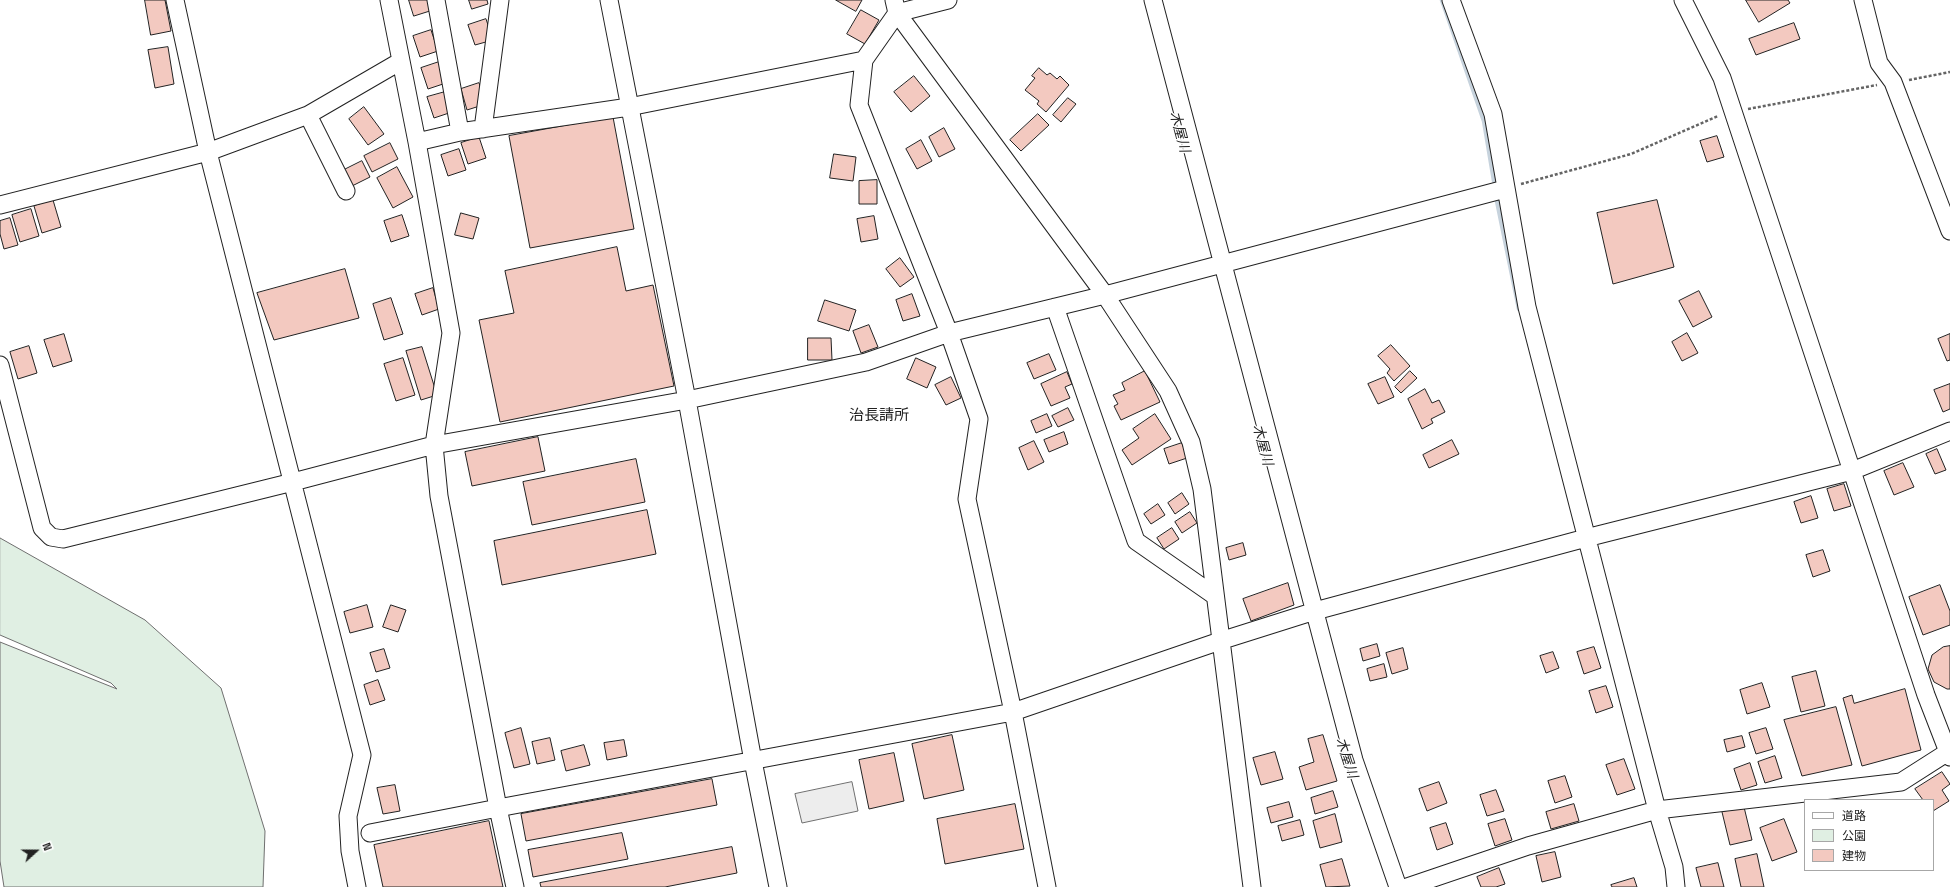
<!DOCTYPE html>
<html>
<head>
<meta charset="utf-8">
<style>
  body { margin:0 }
  #map { position:relative; width:1950px; height:887px; overflow:hidden; background:#fff; font-family:"Space Grotesk","Noto Sans JP",sans-serif }
  canvas { display:block }
  .legend { position:absolute; left:1804px; top:799px; width:130px; height:72px; box-sizing:border-box; background:#fff; border:1px solid #a7a7a7; margin:0; padding:5px 7px; list-style:none; font-size:12px; color:#222 }
  .legend li { display:flex; align-items:center; gap:8px; height:20px }
  .legend b { width:20px; border:1px solid #a7a7a7 }
  .north { position:absolute; left:16px; top:831px; width:40px; height:40px; -webkit-text-stroke:3px #fff; paint-order:stroke; rotate:69deg; font-size:11px; font-weight:700; line-height:16px; text-align:center; color:#222 }
  .north::after { content:''; display:block; margin:auto; width:14px; height:18px; background:#222; clip-path:polygon(50% 0,100% 100%,50% 72%,0 100%) }
</style>
</head>
<body>
<div id="map">
<canvas width="1950" height="887"></canvas>
<ul class="legend">
<li><b style="height:5px;background:#fff"></b>道路</li>
<li><b style="height:11px;background:#e0efe3"></b>公園</li>
<li><b style="height:11px;background:#f3c9c0"></b>建物</li>
</ul>
<div class="north">N</div>
</div>
<script>
const context = document.querySelector('canvas').getContext('2d');
context.lineJoin = 'round';
function paint(path, color) {
  context.fillStyle = color;
  context.fill(path, 'evenodd');
}
function strokePath(path, color, width, dash) {
  context.strokeStyle = color;
  context.lineWidth = width;
  context.lineCap = dash ? 'butt' : 'round';
  context.setLineDash(dash || []);
  context.stroke(path);
}
function write(font, color, halo, rows, align = 'center') {
  context.font = font + ' "Space Grotesk","Noto Sans JP",sans-serif';
  context.lineWidth = 3;
  context.setLineDash([]);
  context.textBaseline = 'middle';
  context.strokeStyle = halo;
  context.fillStyle = color;
  for (const [text, x, y, turn = 0] of rows) {
    context.save();
    context.translate(x, y);
    context.rotate((+turn || 0) * Math.PI / 180);
    context.textAlign = isNaN(turn) ? turn : align;
    if (halo) context.strokeText(text, 0, 0);
    context.fillText(text, 0, 0);
    context.restore();
  }
}
const green = new Path2D(`
  M0,538L145,620L221,688L265,831L263,887H4L0,861V642L117,689L111,683L0,635Z`);
paint(green, '#e0efe3');
strokePath(green, '#6f6f6f', 1);
const parking = new Path2D(`
  M852,782L858,811L802,823L795,794Z`);
paint(parking, '#ededed');
strokePath(parking, '#6f6f6f', 1);
strokePath(new Path2D(`
  M1442,0L1484,121L1494,181
  M1497,201L1519,309`), '#c7d3dd', 4.5);
const building = new Path2D(`
  M145,0H165L171,31L151,35Z
  M409,0H429L433,10L414,16Z
  M469,0H487L488,4L472,9Z
  M836,0H862L856,11Z
  M1746,0H1788L1790,3L1759,22Z
  M861,10L879,20L865,44L847,34Z
  M486,19L493,40L475,45L468,25Z
  M1794,23L1800,39L1756,55L1749,39Z
  M431,30L438,51L420,57L413,36Z
  M168,47L174,84L155,88L148,50Z
  M439,62L446,83L428,89L421,68Z
  M1039,68L1047,75L1050,73L1057,79L1060,76L1069,85L1046,112L1037,104L1039,101L1025,90L1035,78L1032,76Z
  M914,76L930,96L911,112L894,92Z
  M479,83L486,104L467,110L461,89Z
  M445,92L452,112L434,118L427,97Z
  M1068,98L1076,104L1061,122L1053,115Z
  M364,107L384,134L368,145L349,119Z
  M1038,114L1049,125L1021,151L1010,140Z
  M613,117L634,229L530,248L509,136Z
  M944,128L955,149L939,157L929,137Z
  M1717,136L1724,157L1707,162L1700,141Z
  M479,137L486,158L468,164L461,143Z
  M921,140L932,161L917,169L906,149Z
  M390,143L398,159L372,172L364,156Z
  M459,149L466,170L448,176L441,155Z
  M834,154L856,157L853,181L830,178Z
  M362,161L370,177L352,186L344,170Z
  M397,167L413,197L393,208L377,178Z
  M877,180V204H859V181Z
  M53,200L61,227L42,233L34,206Z
  M1657,200L1674,267L1613,284L1597,213Z
  M31,209L39,236L20,242L12,215Z
  M461,213L479,218L473,239L455,235Z
  M402,215L409,236L391,242L384,221Z
  M874,216L878,239L861,242L857,219Z
  M10,218L18,245L4,249L0,234V221Z
  M617,247L626,291L653,285L674,386L500,422L479,320L514,313L505,271Z
  M900,258L914,277L900,287L886,269Z
  M345,269L359,318L274,340L257,293Z
  M433,288L439,309L422,315L415,294Z
  M1699,291L1712,317L1693,327L1679,301Z
  M912,294L920,316L903,321L896,300Z
  M391,298L403,334L384,340L373,304Z
  M825,300L856,310L849,331L818,321Z
  M869,325L878,347L861,353L853,331Z
  M1687,333L1698,353L1682,361L1672,342Z
  M64,334L72,361L53,367L44,340Z
  M1950,334V360L1947,361L1938,339Z
  M808,338H831L832,360H808Z
  M1391,345L1410,366L1394,381L1387,373L1390,369L1378,356Z
  M29,346L37,373L18,379L10,352Z
  M422,347L437,395L421,400L406,351Z
  M1049,354L1056,370L1034,379L1027,363Z
  M403,358L415,395L396,401L384,364Z
  M916,358L936,367L927,388L907,379Z
  M1145,371L1160,402L1121,420L1114,406L1118,404L1113,395L1125,390L1122,383Z
  M1410,371L1417,378L1401,393L1395,387Z
  M1067,372L1072,384L1065,387L1070,398L1051,406L1041,384Z
  M951,377L961,398L946,405L935,385Z
  M1385,377L1394,397L1378,404L1368,384Z
  M1950,384V409L1943,412L1934,390Z
  M1425,389L1432,403L1439,400L1445,412L1431,419L1433,423L1422,429L1408,399Z
  M1068,408L1074,420L1058,427L1052,416Z
  M1047,414L1052,426L1036,433L1031,421Z
  M1155,414L1171,439L1132,465L1122,450L1139,438L1133,429Z
  M1064,432L1068,444L1049,452L1044,440Z
  M538,437L545,471L472,486L465,452Z
  M1452,440L1459,454L1429,468L1423,455Z
  M1034,441L1044,462L1028,470L1019,448Z
  M1182,443L1187,458L1169,464L1164,449Z
  M1937,449L1946,470L1935,474L1926,454Z
  M636,459L645,502L532,525L523,482Z
  M1903,463L1914,487L1894,495L1884,471Z
  M1844,484L1851,506L1834,511L1827,489Z
  M1182,493L1189,504L1175,514L1168,503Z
  M1811,496L1818,518L1801,523L1794,502Z
  M1158,504L1165,515L1151,524L1144,514Z
  M647,510L656,554L502,585L494,541Z
  M1190,512L1197,523L1182,533L1175,522Z
  M1172,528L1179,539L1164,549L1157,538Z
  M1243,543L1246,555L1229,560L1226,548Z
  M1823,550L1830,571L1813,577L1806,555Z
  M1288,583L1294,605L1251,621L1243,599Z
  M1940,585L1950,611V625L1923,635L1909,597Z
  M367,605L373,627L350,633L344,612Z
  M391,605L406,610L398,632L383,627Z
  M1377,644L1380,656L1363,661L1360,649Z
  M1950,646V689H1947L1934,682L1928,669L1932,655L1943,647Z
  M1594,647L1601,668L1584,674L1577,652Z
  M1403,648L1408,669L1392,674L1386,653Z
  M384,649L390,668L376,672L370,653Z
  M1553,652L1559,668L1546,673L1540,656Z
  M1384,664L1387,677L1370,681L1367,669Z
  M1816,671L1825,706L1801,712L1792,677Z
  M378,680L385,700L370,705L364,685Z
  M1762,683L1770,707L1747,714L1740,690Z
  M1606,686L1613,707L1596,713L1589,691Z
  M1905,689L1921,750L1862,766L1843,698L1852,695L1854,703Z
  M1836,707L1852,765L1802,776L1784,720Z
  M521,728L530,764L514,768L505,733Z
  M1766,728L1773,749L1756,754L1749,733Z
  M952,735L964,790L924,799L912,744Z
  M1323,735L1337,781L1306,790L1299,767L1314,762L1308,739Z
  M1742,736L1745,747L1727,752L1724,740Z
  M550,738L555,760L537,764L532,742Z
  M624,740L627,756L607,760L604,743Z
  M584,745L590,765L566,771L561,751Z
  M1275,752L1283,779L1261,785L1253,758Z
  M894,753L904,801L869,809L859,760Z
  M1775,756L1782,778L1765,783L1758,762Z
  M1624,759L1635,789L1617,795L1606,765Z
  M1750,763L1757,785L1741,790L1734,769Z
  M1942,772L1950,784L1942,790L1949,801L1933,811V800H1923L1915,789Z
  M1565,776L1572,797L1555,803L1548,781Z
  M712,779L717,805L526,841L521,814Z
  M1439,782L1447,803L1427,811L1419,789Z
  M395,785L400,811L383,814L377,788Z
  M1496,790L1504,811L1487,816L1480,795Z
  M1333,791L1338,807L1315,814L1311,798Z
  M1289,802L1293,817L1271,823L1267,808Z
  M1015,804L1024,849L945,864L937,819Z
  M1574,804L1579,821L1551,829L1546,812Z
  M1744,807L1752,840L1730,845L1722,812Z
  M1335,814L1342,842L1320,848L1313,821Z
  M1505,819L1512,840L1495,846L1488,824Z
  M1784,819L1797,852L1772,861L1760,828Z
  M1300,820L1304,835L1282,841L1278,826Z
  M489,821L503,887H383L374,845Z
  M1446,823L1453,844L1437,850L1430,828Z
  M622,833L628,859L533,877L528,850Z
  M732,847L737,873L665,887H541L540,883Z
  M1555,852L1561,877L1542,882L1536,856Z
  M1757,854L1764,887H1741L1735,859Z
  M1342,859L1350,886L1326,887L1320,865Z
  M1718,863L1724,887H1701L1696,868Z
  M1499,868L1505,884L1496,887H1481L1477,877Z
  M1634,878L1637,887H1612L1611,885Z`);
paint(building, '#f3c9c0');
strokePath(building, '#222', 1);
const minor = new Path2D(`
  M175,0L208,152L362,755L348,816L350,851L357,887
  M389,0L417,142L451,333L434,445L439,496L498,808L515,887
  M436,0L460,132
  M609,0L687,400L753,761L778,887
  M894,0L897,13L1105,295L1168,391L1191,442L1202,489L1252,887
  M948,0L897,13L864,60L859,105L949,333L979,419L967,499L1013,712L1047,887
  M1153,0L1354,760L1398,887
  M1451,0L1493,114L1527,307L1657,810L1674,867L1676,887
  M1683,0L1722,78L1926,695L1950,757
  M1863,0L1879,63L1893,82L1950,231
  M308,115L346,191
  M483,129L500,0
  M417,142L460,132L629,107L864,60
  M0,205L208,152L308,115L401,61
  M1055,307L1136,541L1215,596
  M0,365L42,528L51,537L63,539L293,482L434,445L687,400L866,362L949,333L1105,295L1505,189
  M370,833L498,808L1013,712L1220,641L1315,611L1586,538L1852,471L1950,431
  M1407,887L1528,846L1657,810L1901,782L1948,752`);
strokePath(minor, '#222', 19);
strokePath(new Path2D(`
  M1909,80L1950,72
  M1748,109L1877,85
  M1521,184L1631,154L1718,116`), '#646464', 2.5, [3, 2]);
strokePath(minor, '#fff', 17);
write('italic 14px', '#222', '#fff', [
  ["木屋川",1179,132,75],
  ["木屋川",1262,445,75],
  ["木屋川",1346,758,72]
]);
write('15px', '#222', '#fff', [
  ["治長請所",879,416]
]);
</script>
</body>
</html>
